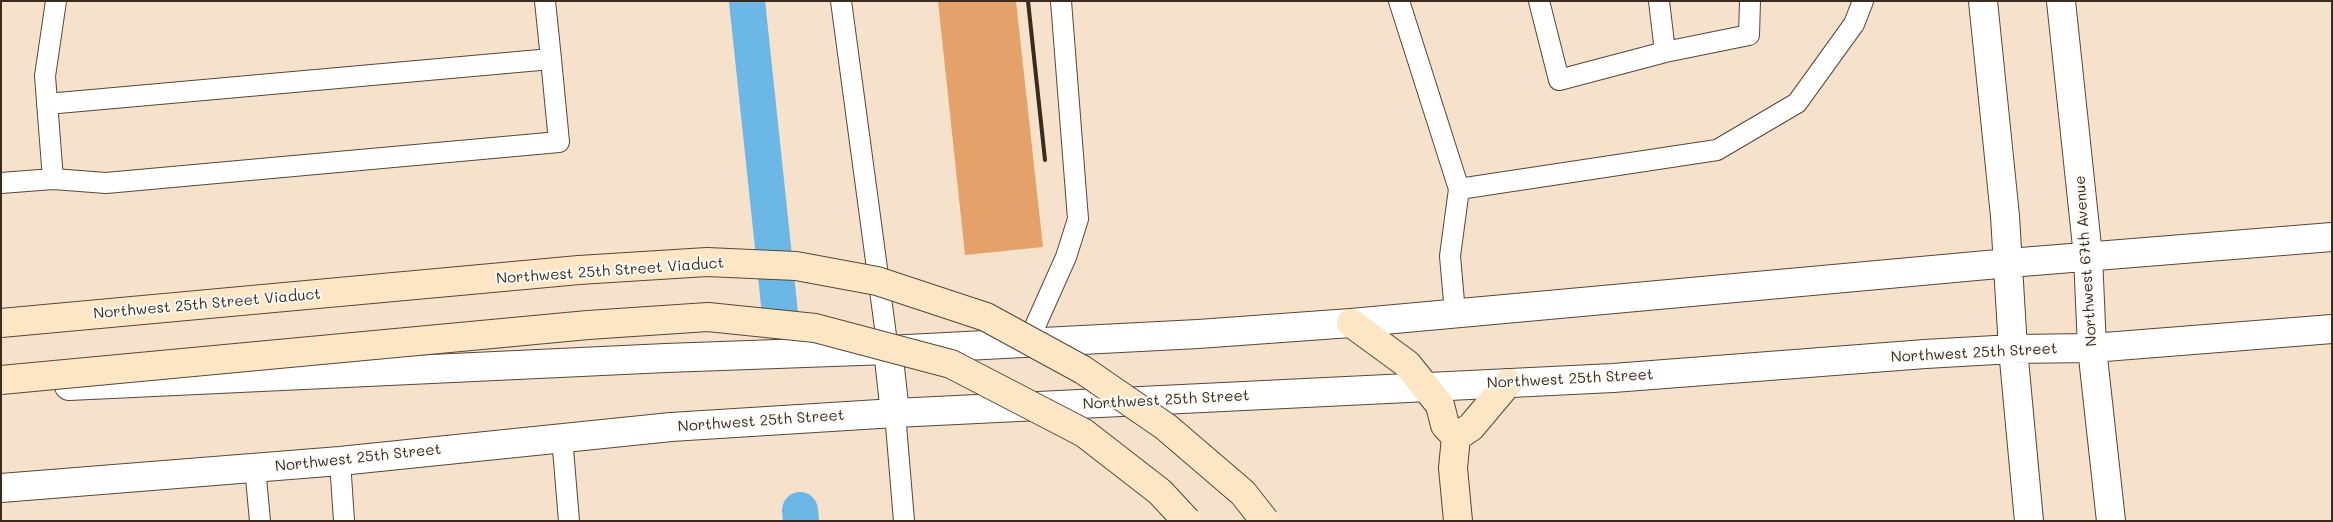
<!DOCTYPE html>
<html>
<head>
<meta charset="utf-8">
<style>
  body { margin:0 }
  #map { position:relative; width:2333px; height:522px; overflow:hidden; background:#f6e2cb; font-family:Mali,sans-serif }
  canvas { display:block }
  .frame { position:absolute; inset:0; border:2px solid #3b2a1e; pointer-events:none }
</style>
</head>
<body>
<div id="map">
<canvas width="2333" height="522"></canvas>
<div class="frame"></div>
</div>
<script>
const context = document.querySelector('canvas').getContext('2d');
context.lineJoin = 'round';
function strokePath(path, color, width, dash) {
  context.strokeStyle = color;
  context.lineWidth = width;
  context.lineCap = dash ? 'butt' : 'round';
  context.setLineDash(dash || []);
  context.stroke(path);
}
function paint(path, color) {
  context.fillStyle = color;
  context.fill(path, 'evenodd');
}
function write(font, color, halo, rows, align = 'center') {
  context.font = font + ' Mali,sans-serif';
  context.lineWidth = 4;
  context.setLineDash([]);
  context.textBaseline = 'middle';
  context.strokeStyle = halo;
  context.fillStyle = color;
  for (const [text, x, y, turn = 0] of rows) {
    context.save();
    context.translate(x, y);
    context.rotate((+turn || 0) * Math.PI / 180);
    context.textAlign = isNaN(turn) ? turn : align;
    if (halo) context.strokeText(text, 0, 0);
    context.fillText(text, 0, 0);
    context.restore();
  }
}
strokePath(new Path2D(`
  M747,1L781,323
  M800,510L801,521`), '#6bb7e5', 36);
paint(new Path2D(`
  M938,1H1016L1043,247L965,255Z`), '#e5a16a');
const service = new Path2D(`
  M841,1L888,350
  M1399,1L1459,189
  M1539,1L1559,80L1665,52L1659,1
  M1665,52L1749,35L1750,1
  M47,104L551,59L545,1
  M53,179L106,183L559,142L551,59
  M1,183L53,179L45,76L56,1
  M1455,313L1450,256L1459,189L1717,150L1797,103L1854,24L1863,1
  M1028,342L1066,257L1078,219L1061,1
  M895,413L904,521
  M562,437L569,521
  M340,461L344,521
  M255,467L260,521`);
const minor = new Path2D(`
  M888,350L895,413`);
const tertiary = new Path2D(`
  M1983,1L2005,216L2013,349L2029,521
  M2061,1L2088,256L2092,348L2111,521
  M69,386L666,358L888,350L1198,334L1351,323L2009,263L2332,237
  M1,488L340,461L671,427L895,413L1613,378L1925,354L2013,349L2092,348L2332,329`);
const secondary = new Path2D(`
  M1351,323L1407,364L1440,405L1445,425L1456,437L1453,468L1458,521
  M1456,437L1471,427L1508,383`);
strokePath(service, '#574638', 22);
strokePath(minor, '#574638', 30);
strokePath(tertiary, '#574638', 30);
strokePath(secondary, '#574638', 30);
strokePath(service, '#fff', 20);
strokePath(minor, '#fff', 28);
strokePath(tertiary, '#fff', 28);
strokePath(secondary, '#fce6c4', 28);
strokePath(new Path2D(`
  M1028,1L1045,160`), '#3b2a1e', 4);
const secondaryBridge = new Path2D(`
  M1,323L579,270L707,262L796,266L877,281L986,317L1083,370L1166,427L1243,493L1265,521
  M1,380L588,325L708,317L815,328L951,364L1084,433L1160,492L1187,521`);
strokePath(secondaryBridge, '#574638', 30, []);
strokePath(secondaryBridge, '#fce6c4', 28);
write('15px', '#3b2a1e', '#fdfcf7', [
  ["Northwest 67th Avenue",2086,261,-94],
  ["Northwest 25th Street Viaduct",610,271,-4],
  ["Northwest 25th Street Viaduct",207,304,-5],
  ["Northwest 25th Street",1974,353,-3],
  ["Northwest 25th Street",1570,379,-3],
  ["Northwest 25th Street",1166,400,-3],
  ["Northwest 25th Street",761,421,-4],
  ["Northwest 25th Street",358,458,-6]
]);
</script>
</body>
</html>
